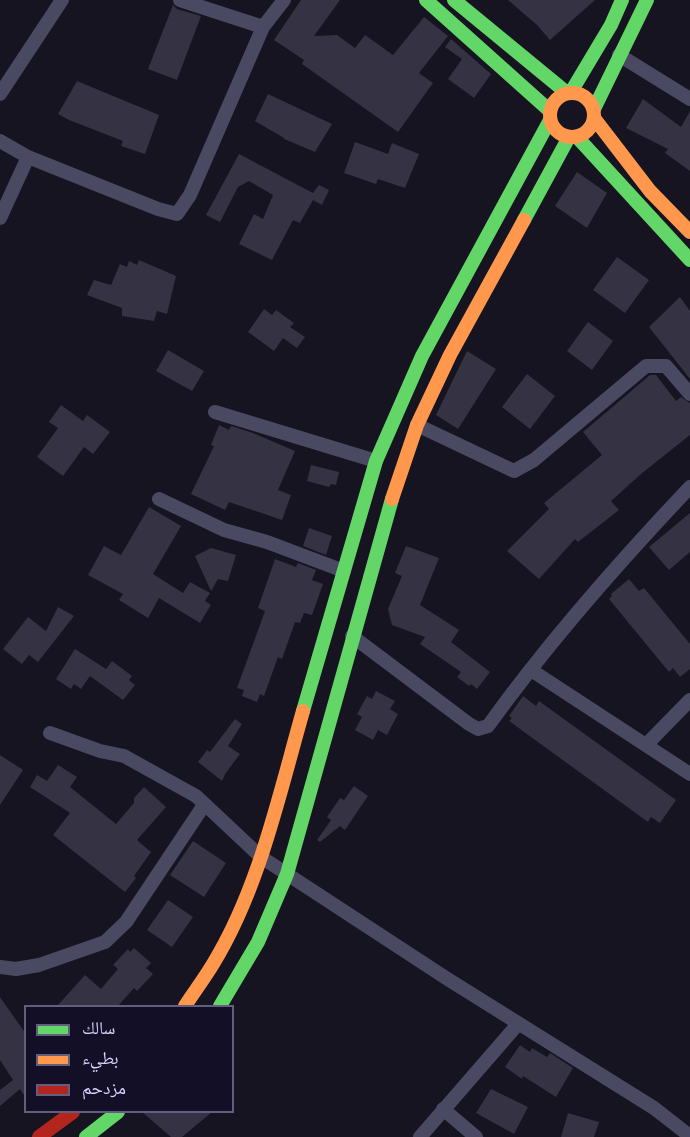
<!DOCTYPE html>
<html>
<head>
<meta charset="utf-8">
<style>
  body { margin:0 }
  #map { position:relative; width:690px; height:1137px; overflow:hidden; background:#161421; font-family:"PT Sans","Noto Naskh Arabic",sans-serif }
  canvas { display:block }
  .legend { position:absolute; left:24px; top:1005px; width:210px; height:108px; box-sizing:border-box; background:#130f26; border:2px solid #625e7d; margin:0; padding:8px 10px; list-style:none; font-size:18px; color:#d9d4ff }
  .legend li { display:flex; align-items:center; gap:12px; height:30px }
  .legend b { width:30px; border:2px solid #625e7d }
</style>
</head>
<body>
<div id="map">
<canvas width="690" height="1137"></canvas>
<ul class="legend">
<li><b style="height:8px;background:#63d668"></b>سالك</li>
<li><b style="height:8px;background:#ff974d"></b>بطيء</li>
<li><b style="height:8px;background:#b3261e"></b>مزدحم</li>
</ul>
</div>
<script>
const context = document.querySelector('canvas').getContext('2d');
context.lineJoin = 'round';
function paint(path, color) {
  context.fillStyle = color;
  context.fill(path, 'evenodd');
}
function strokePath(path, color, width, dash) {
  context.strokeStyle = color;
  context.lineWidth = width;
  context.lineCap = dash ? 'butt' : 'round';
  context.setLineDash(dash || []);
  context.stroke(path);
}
paint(new Path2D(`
  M301,0H340L314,36L337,35L355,48L365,35L393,55L424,17L448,36L419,73L433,83L398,132L302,64L304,60L274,40Z
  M508,0H595L550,40L537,25Z
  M173,5L177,9L201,16L177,80L148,69Z
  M451,39L491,74L474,98L448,79L462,59L445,47Z
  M77,81L159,115L145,154L121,146L123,141L69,120L58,114Z
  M268,94L332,124L315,152L284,139V138L255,121Z
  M643,99L681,127L690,111V171L665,153L668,149L626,128Z
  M355,142L388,154L392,143L419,154L405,188L378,179L376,184L344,173Z
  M239,154L313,193L319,185L329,190L322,205L313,200L300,223L293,220L272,260L239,244L254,214L263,219L273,195L249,181L238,187L220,222L206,215Z
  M577,172L607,193L587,228L555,206Z
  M617,257L649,280L625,313L593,290Z
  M139,260L176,276L167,314L157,311L154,321L122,316V308L87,295L94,280L111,285L120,264L127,267L129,261L137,265Z
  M680,297L690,311V379L649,327Z
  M264,309L272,315L276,310L294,323L290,327L305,337L297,348L283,338L274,351L248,332Z
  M588,322L613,341L592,370L567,351Z
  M168,350L204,371L192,391L156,371Z
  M467,351L496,369L458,429L436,415Z
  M527,374L555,396L530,429L502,407Z
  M650,375H656L676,401L681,397L690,403V435L641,474L611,501L619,510L578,542L575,539L539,579L507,551L549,509L544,503L602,455L583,432Z
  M61,405L83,421L87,415L110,432L93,454L84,447L63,476L37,457L58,428L49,422Z
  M219,425L229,430L231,426L253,433L295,451L278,490L291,495L282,520L229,502L225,510L191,494L214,446L211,445Z
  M311,465L339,472L336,485L331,484L329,487L307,481Z
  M149,507L181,526L153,574L183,593L190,582L210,593L205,601L211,605L200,623L159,598L148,618L119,600L123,594L88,575L104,546L121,555Z
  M690,513V552L669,570L649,547Z
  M309,528L332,536L326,555L303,546Z
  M406,546L439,558L420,605L459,630L451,642L490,672L477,689L471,684L469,686L457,677L461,672L420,644L425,637L392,625L388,609L402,576L395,573Z
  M211,548L236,555L228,581L218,579L211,591L195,556Z
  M275,559L296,567L298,563L316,570L312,580L323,584L312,615L304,613L300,623L295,622L282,659L278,657L264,696L260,694L257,702L242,696L244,690L237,688L265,611L258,608Z
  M629,579L639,591L644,588L690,644V669L680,677L673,668L669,672L609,599L612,596L611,594Z
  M58,607L74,616L38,662L29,655L22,664L3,649L28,617L46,631Z
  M75,649L106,669L112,661L132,676L129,680L135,685L123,700L90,676L81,689L74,684L71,689L56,679Z
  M376,691L395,701L390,709L398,714L387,735L378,730L373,740L355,730L362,717L357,714L367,696L372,699Z
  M523,696L536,706L539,701L676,800L660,823L651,817L648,822L509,721L512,718L509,716Z
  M235,719L242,724L228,746L240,754L225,774L222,781L198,762L207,750L210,752Z
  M0,755L23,770L0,805Z
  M58,765L77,777L70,787L116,824L134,803V798L144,787L166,807L137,840L151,852L134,876L136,878L125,892L53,835L70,813L30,787L37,775L47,781Z
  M354,786L368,796L345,830L340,826L320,842L317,840L331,820L327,817L340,798L344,800Z
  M193,841L226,863L204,897L170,875Z
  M168,900L193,917L172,947L147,930Z
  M134,948L151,963L146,968L153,974L137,991L134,988L118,1006H57L85,975L101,989L118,969L113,965L128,949L130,952Z
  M0,997L26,1034V1098L20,1089L0,1106V1090L13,1080L0,1060Z
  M520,1045L530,1052L532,1048L547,1057L550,1053L573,1068L556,1097L523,1076L522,1079L505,1067Z
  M491,1089L528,1107L514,1134L476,1113Z
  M142,1112H212L182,1137H171Z
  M568,1113L599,1122L594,1137H561Z`), '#343243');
strokePath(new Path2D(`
  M180,0L263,27
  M619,55L690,99
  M0,94L62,0
  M0,141L28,157L158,209L177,214L190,195L263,27L284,0
  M0,218L28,157
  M215,412L376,461
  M417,425L514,471L534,460L646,366H666L690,394
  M159,499L224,530L267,542L344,571
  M352,636L469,724L478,729L488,726C549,641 618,563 690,487
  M531,670L690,774
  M50,733L100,751L124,756L196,796L261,857L446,978L654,1108L690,1136
  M646,745L690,700
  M0,967L16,969L39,965L105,942L126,922L204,805
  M443,1109L476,1137
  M420,1137L518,1024`), '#4a4962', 14);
strokePath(new Path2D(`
  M426,0L550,111
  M454,0L567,93
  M571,92L611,25L622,0
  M594,109L647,0
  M577,137L690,260
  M524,220L569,137
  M303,711L376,461L422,356L550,120
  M220,1006L258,942L287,874L392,499
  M86,1137L118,1112`), '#63d668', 14);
strokePath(new Path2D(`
  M550 115a22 22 0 1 1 44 0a22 22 0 1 1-44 0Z
  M594,118L650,191L690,232
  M392,499L417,425L450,355L524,220
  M185,1006C194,992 204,979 213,964C259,889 279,795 303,711`), '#ff974d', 14);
strokePath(new Path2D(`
  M39,1137L73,1112`), '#b3261e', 14);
</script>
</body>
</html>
